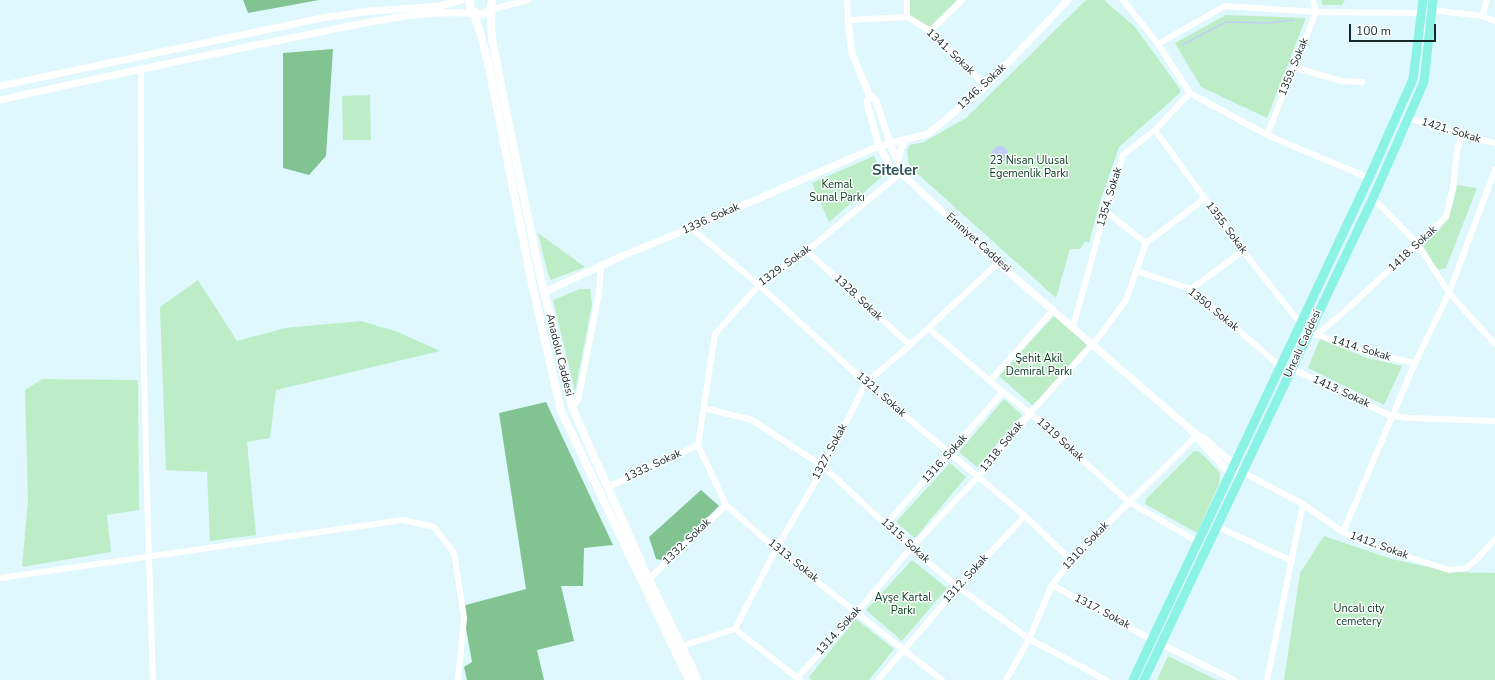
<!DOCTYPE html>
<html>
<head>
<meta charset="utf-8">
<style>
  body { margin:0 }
  #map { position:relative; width:1495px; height:680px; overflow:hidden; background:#def8fd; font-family:"Nunito Sans",sans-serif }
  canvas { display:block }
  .scale { position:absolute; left:1349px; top:24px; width:87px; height:18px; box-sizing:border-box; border:2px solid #16272a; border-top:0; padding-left:5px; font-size:12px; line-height:14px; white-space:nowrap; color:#16272a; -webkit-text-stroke:3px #fff; paint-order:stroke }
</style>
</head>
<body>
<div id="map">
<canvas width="1495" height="680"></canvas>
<div class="scale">100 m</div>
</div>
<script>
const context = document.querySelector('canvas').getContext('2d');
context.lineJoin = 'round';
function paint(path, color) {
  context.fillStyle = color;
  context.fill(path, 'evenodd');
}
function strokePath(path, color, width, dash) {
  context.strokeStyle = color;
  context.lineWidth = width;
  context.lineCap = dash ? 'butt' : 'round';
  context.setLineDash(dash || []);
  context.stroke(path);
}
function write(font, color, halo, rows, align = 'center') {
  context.font = font + ' "Nunito Sans",sans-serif';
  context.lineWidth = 3;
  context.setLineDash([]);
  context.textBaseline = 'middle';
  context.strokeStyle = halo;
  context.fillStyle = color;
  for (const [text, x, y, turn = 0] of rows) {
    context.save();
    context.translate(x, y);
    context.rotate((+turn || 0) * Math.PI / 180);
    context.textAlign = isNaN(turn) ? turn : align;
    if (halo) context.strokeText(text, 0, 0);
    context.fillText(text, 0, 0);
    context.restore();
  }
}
paint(new Path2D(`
  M910,0H957L930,27L910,15Z
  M1086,0H1104L1135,27L1180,89V93L1119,147L1099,205L1089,243L1085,241L1080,249H1070L1056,298L909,166L907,150L910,145L924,142L966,118Z
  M1322,0H1345L1342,5H1322Z
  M1226,15L1306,18L1267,118L1201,87L1175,43Z
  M370,95L371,140H343L342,96Z
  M874,156L883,176L829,222L812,183Z
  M1457,185L1477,188L1446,268L1440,270L1436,268L1423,246C1447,223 1451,218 1457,185Z
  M538,233L585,267L551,280L548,274Z
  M198,280L237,341L285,328L361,321L398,332L440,351L276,390L270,438L247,442L256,535L210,541L207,472L166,470L160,307Z
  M580,289H590L592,304L575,392L553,300Z
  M1055,315L1087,345L1033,406L999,376Z
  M1320,339L1367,358L1402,366L1384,405L1308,368Z
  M42,379L138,380L139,510L107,515L111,552L22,567L28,499L25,390Z
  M1004,399L1022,415L977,467L959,452Z
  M1194,451L1200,452L1220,473L1219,484L1197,533L1145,504L1146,499Z
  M950,463L966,477L915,538L896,522Z
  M1324,536L1392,559L1451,572L1495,573V680H1284L1300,573Z
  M912,560L947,588L902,641L866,610Z
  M856,619L894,649L869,680H812L809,677Z
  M1168,656L1217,680H1157Z`), '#bcedc7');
paint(new Path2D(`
  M243,0H319L248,13Z
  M333,49L326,156L309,175L283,168V53Z
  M546,402L613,545L584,548L583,586H561L574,641L537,650L544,680H467L464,667L472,662L462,606L526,589L499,413Z
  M701,490L719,506L666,558L661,560L656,559L649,537Z`), '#81c492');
paint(new Path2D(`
  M992 154a8 8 0 1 1 16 0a8 8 0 1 1-16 0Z`), '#c0cef7');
strokePath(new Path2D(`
  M1182,45L1226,22L1267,23L1294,20`), '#c0cef7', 1.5);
strokePath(new Path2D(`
  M847,0L848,20L907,17
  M907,0V17L930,31L986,86
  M1123,0L1158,44L1190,93L1267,135L1369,178
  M1432,10L1482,16L1495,21
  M490,11L500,7L529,0
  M1482,16L1487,0
  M930,31L962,0
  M1158,44L1225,6L1316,12L1421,13
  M1294,67L1341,81L1362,82
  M141,68C140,272 146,476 153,680
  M1407,118L1462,135L1495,143
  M1155,130L1243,251L1300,323
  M1267,135L1316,12L1313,0
  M901,173L807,251L759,285L715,334L698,445L726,505L776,549L942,680
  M1373,198L1417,243L1449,293L1495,344
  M1105,211L1146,243
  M691,228L759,285L866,383L1025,516L1071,560
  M807,251L910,345
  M1136,271L1191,289L1281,367
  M1191,289L1243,251
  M1073,327L1105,211L1123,155L1155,130L1190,93
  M928,328L1003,392L1030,413L1129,502L1198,542
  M1315,334L1369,353L1415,363
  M1316,335L1343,313L1446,217L1453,187L1457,151L1462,135
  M1291,368L1391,416L1410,418L1495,421
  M990,381L1053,310
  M572,407L578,401L599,293L601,266
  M704,408L752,420L824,467L911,548L958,587L1029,639L1106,680
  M1242,472L1303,504L1343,532L1362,542L1449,570L1466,568L1475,561L1495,539
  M608,487L698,445
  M886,524L1003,392
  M1216,526L1292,561
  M1343,532L1415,363L1449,293L1495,170
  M0,578L403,520L434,527L454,553L464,618L458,680
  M649,579L726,505
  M1052,585L1152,640
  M735,629L800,680
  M1161,644L1234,680
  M682,646L735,629L776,549L824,467L866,383L910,345L998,263
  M797,678L857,612L911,548L977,478L1030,413L1098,338L1126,300L1146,243L1204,199
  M878,680L958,587L1025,516
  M1006,680L1029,639L1052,585L1071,560L1197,435
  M1267,680L1303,504`), '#fff', 6);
strokePath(new Path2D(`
  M848,20L852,54L869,94L867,103L879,146L892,169L901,173L998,263L1197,435L1205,439L1242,472
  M0,86L322,18L371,11L440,6L462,0
  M869,94L876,101L892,149L901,166V173
  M0,100C99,78 197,57 296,37C354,26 417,8 476,14
  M898,160L901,148L906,140
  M543,291L549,290L622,256L691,228L879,146L928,134L986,86L1068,0
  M1197,435L1200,441L1230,474L1234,473`), '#fff', 7);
strokePath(new Path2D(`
  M470,0V9L480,15L490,11L492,0
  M492,8L491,21L492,39L509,125L540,275L572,407L645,571L698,680
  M473,12L480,32L489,67L531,279L561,411L689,680`), '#fff', 8);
strokePath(new Path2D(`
  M1133,680L1369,178L1413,79L1423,0
  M1144,680L1373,198L1424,82L1433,0`), '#8bf3e5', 9);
write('11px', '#16272a', '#fff', [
  ["1341. Sokak",950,52,43],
  ["1359. Sokak",1294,67,-68],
  ["1346. Sokak",982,87,-43],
  ["1421. Sokak",1451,131,17],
  ["1354. Sokak",1110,197,-73],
  ["1336. Sokak",711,219,-24],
  ["1355. Sokak",1226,228,53],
  ["Emniyet Caddesi",978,243,42],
  ["1418. Sokak",1413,249,-43],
  ["1329. Sokak",785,266,-36],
  ["1328. Sokak",858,298,43],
  ["1350. Sokak",1213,310,39],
  ["Uncalı Caddesi",1303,344,-65],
  ["1414. Sokak",1361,349,17],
  ["Anadolu Caddesi",559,355,76],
  ["1413. Sokak",1341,392,25],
  ["1321. Sokak",881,395,41],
  ["1319 Sokak",1060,440,42],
  ["1318. Sokak",1002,447,-51],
  ["1327. Sokak",830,452,-62],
  ["1316. Sokak",945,459,-48],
  ["1333. Sokak",653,466,-25],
  ["1315. Sokak",905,541,42],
  ["1332. Sokak",687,542,-44],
  ["1310. Sokak",1086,546,-47],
  ["1412. Sokak",1379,546,20],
  ["1313. Sokak",793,561,39],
  ["1312. Sokak",966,579,-48],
  ["1317. Sokak",1102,612,28],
  ["1314. Sokak",839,631,-48]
]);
write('11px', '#033919', '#fff', [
  ["23 Nisan Ulusal",1029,161],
  ["Egemenlik Parkı",1029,174],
  ["Kemal",837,185],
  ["Sunal Parkı",837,198],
  ["Şehit Akil",1039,359],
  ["Demiral Parkı",1039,372],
  ["Ayşe Kartal",903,598],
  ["Parkı",903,611],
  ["Uncalı city",1359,609],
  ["cemetery",1359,622]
]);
write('bold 15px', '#2a535a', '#fff', [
  ["Siteler",895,171]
]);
</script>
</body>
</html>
